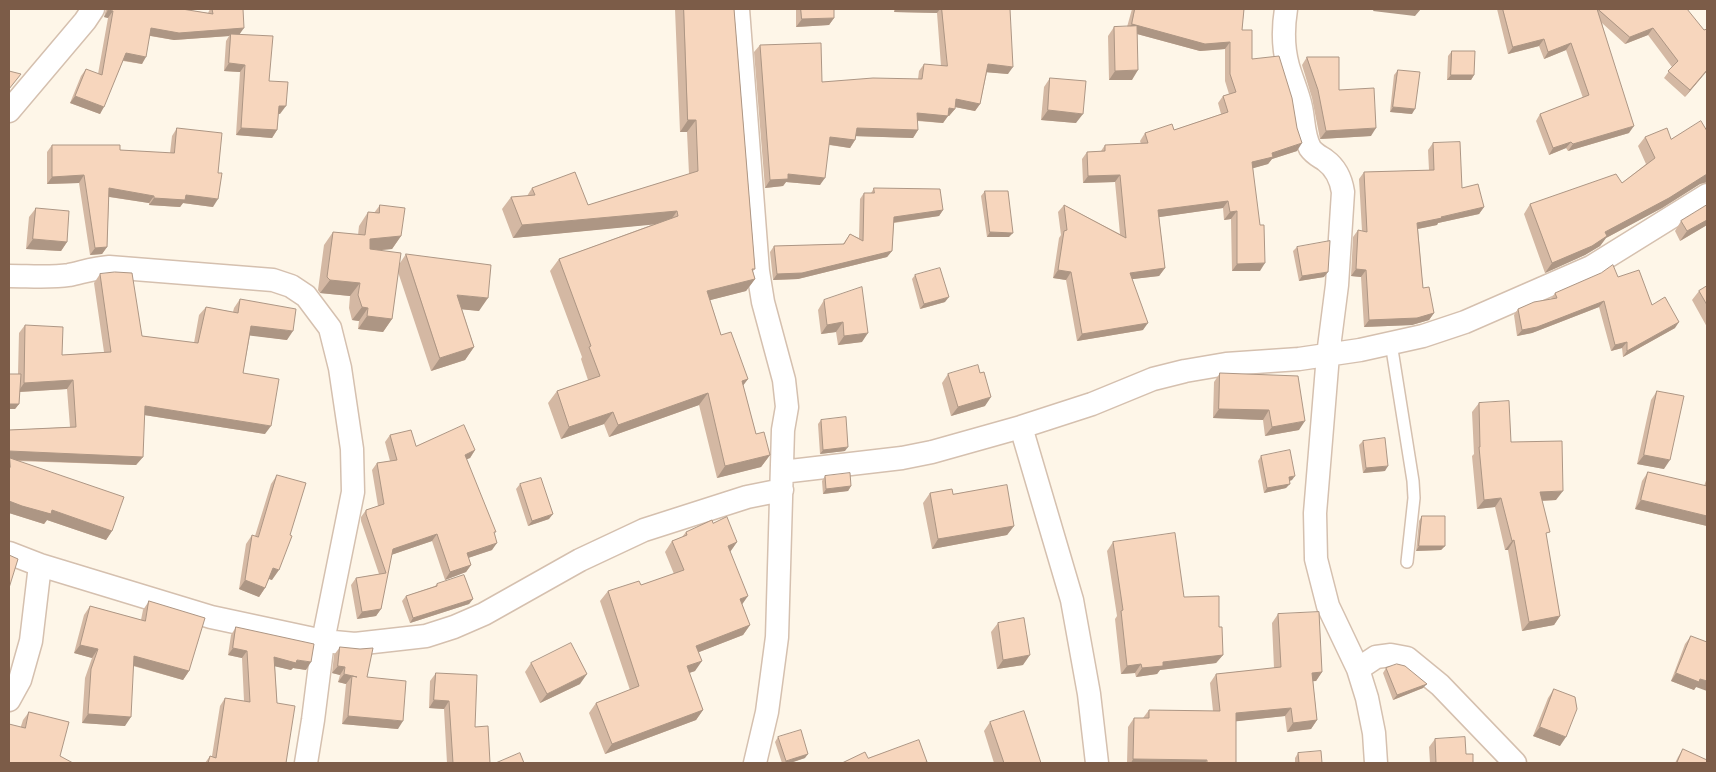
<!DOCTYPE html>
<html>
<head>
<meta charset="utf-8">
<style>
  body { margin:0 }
  #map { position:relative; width:1716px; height:772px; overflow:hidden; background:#fef6e8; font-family:Ubuntu,sans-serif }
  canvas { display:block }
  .frame { position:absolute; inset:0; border:10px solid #7c5c48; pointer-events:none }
</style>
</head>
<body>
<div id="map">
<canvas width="1716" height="772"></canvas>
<div class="frame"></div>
</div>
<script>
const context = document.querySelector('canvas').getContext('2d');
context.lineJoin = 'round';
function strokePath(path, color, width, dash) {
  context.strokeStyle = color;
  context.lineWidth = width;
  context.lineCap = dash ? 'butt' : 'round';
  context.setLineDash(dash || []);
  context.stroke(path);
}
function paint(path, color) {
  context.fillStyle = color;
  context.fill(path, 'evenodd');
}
const service = new Path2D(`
  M1391,343L1413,481L1414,498L1407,562`);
const minor = new Path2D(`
  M738,9L758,271L763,302L784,380L787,407L783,430L777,637L767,712L755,763
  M1286,9C1283,28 1283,48 1288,66C1292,80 1298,93 1301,107C1304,120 1303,135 1310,148C1314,154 1319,156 1325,160C1336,168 1341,179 1343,192L1337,285L1328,355L1315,513L1316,559L1328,606L1358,669L1367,698L1374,733L1376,763
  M9,111L85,21L93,9
  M9,276C29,276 50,278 69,275C83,272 95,268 109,267L273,280L291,286L306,296L330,328L340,368L352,449L353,492L323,641L313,720L306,763
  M1021,427L1072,600L1089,694L1097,763
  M782,472L902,458L932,452L1021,427L1092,404L1153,379L1185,371L1226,364L1299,359L1360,350L1423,336L1465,322L1591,267L1707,195
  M9,553L40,565L211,617L323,641L355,644L426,636L454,627L484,614L580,560L644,530L747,497L782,490
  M1358,669L1376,657L1391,655L1407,658L1440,685L1515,763
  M9,700L20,680L31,641L40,565`);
strokePath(service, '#d5c0af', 14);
strokePath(minor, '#d5c0af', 25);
strokePath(service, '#fff', 11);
strokePath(minor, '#fff', 22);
paint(new Path2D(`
  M106,9H182L208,13L210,9H243L240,34L269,81L280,114H278L277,130L272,138L236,135L240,72L224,71L226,41L229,36L174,40L150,36L142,64L123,61L100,114L70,103L81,76L86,69L98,74L108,18L104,17Z
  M675,9H734L755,269L753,271L755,279L746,291L710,300L721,335L748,379L743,385L756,434L770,455L761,467L717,478L699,405L609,437L604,424L561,439L548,403L557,391L588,380L581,359L582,357L550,271L559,259L654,224L513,238L502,209L511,197L527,196L532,188L588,205L689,174L687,132H680Z
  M796,9H834V18L829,25L796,27Z
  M894,9H1002L1008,74L987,72L980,104L975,111L955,107V109L949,116H948L943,123L917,121L918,130L913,138L856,136L855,140L850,148L829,145L820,185L786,182L783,186L765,188L754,52L760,45L822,82L918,79L919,71L924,64L941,66L937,13L894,12Z
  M1132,9H1244L1242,30L1252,59L1297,151L1272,159L1268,164L1253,168L1260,271H1232L1231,219L1224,220L1223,208L1159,217L1165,268L1159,276L1132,279L1143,330L1077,341L1066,280L1053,278L1059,238L1061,235L1058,212L1064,205L1120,234L1115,182L1083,183L1082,159L1087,152L1101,151L1105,145L1141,144L1140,141L1145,133L1174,130L1221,114L1218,103L1223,96L1229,94L1225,81V49L1200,51L1137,34L1132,80H1109L1108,36L1114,27H1127Z
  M1497,9H1687L1707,71L1685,97L1664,78L1672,67L1648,35L1625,44L1602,23L1629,133L1568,151L1566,148L1549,155L1536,121L1540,114L1583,98L1566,50L1544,59L1539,46L1508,54Z
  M1452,51L1474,75L1471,80H1447L1448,56Z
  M1307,57L1339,90L1371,136L1320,139L1312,98L1302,65Z
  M1398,70L1412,114L1390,112L1394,75Z
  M1050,78L1076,123L1041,120L1044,87Z
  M177,128L213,207L183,203L180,207L149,205V203L109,197L107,247L102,254L90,255L79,183L47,184V152L52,145L120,150L170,153L172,136Z
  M1645,137L1671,139L1707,182L1700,184L1662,208L1606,238L1600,246L1585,255L1545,273L1524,214L1530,204L1622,183L1646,164L1638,146Z
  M1433,143L1462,188L1484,207L1479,214L1438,223L1437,225L1418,229L1423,288L1434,313L1429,320L1412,325L1364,327L1361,277L1351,276L1353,237L1358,230L1362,231L1359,179L1364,172L1429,170L1428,150Z
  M874,188L943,210L939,216L894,223L892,251L887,257L798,279L773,280L770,252L774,246L843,244L850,234L859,238L860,199L864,193H871Z
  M985,191L1009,237H987L981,196Z
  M380,205L401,236L392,249L378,250L400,263L406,254L479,311L462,309L474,347L465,360L431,371L398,272L392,319L383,332L358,329L359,321L352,320L349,308L350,296L320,293L318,290L324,245L333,232L358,235L359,226L368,212L374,213Z
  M1707,205V225L1680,241L1675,231L1681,221Z
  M36,208L67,242L61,251L26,249L29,217Z
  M1297,247L1324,277L1299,281L1293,251Z
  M100,274L142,336L194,343L199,315L206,307L233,312L234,308L240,299L287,340L250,335L243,373L265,434L144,415L143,457L136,465L16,461L112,531L106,540L47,520L44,524L9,513V430L70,427L67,389L20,392L19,404L15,409L18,374L19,333L25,325L62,355L104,352L94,283Z
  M915,275L945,302L920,309L912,279Z
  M1618,277L1652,305L1675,328L1623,357L1622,348L1611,351L1599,307L1532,333L1517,336L1514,315L1518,309L1551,299L1555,293Z
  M1707,286V327L1692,300L1699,291Z
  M824,300L862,342L838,345L836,332L821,334L818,310Z
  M980,373L985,406L951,416L942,383L948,374Z
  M1220,373L1299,430L1265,436L1263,420L1213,418L1214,382Z
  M1657,391L1664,469L1637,464L1651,400Z
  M1479,403L1511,442L1556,500L1542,501L1546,537L1560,616L1554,625L1522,631L1508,550H1505L1495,507L1477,509L1472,456L1474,454L1472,412Z
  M821,420L845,451L820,454L818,424Z
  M390,435L416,446L475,450L470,458L466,459L494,534L492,550L468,558L471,565L466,572L445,580L432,541L391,555L381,609L376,616L357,619L351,585L356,578L379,574L361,521V517L366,510L378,506L372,470L377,463L390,461L385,442Z
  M1363,441L1385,471L1363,473L1359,445Z
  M1261,456L1292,480L1289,481L1286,488L1264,493L1258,461Z
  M1648,472L1704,486L1707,478V526L1635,509L1642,481Z
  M277,475L272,580L269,579L265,588L259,597L239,589L246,544L252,535L255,536L271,484Z
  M825,476L851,486L848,491L823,494L822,481Z
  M520,484L549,519L528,526L516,489Z
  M930,493L953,494L1014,526L1007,535L932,549L923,503Z
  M1422,516L1445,546L1441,550L1416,551L1419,521Z
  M713,523L737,542L730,552L742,604L750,625L743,635L699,652L695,671L689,673L703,710L696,720L605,754L589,713L596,703L630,690L600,601L608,591L641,585L674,574L665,552L672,541L682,537L686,532Z
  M1113,542L1184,597L1219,627L1223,655L1216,663L1160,670L1157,674L1136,677L1135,673L1121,674L1115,619L1117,616L1107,551Z
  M437,584L473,599L469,604L410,623L402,601L406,596L435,586Z
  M149,601L189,671L183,680L133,666L125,726L82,723L85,678L92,658L74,653L84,615L90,606L141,620L143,610Z
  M1278,614L1322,672L1316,681H1313L1317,720L1311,729L1287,732L1285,716L1236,721V763H1127L1128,727L1134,718H1143L1149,710L1213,711L1210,683L1216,674L1274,668L1272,623Z
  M998,623L1023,665L997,669L991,632Z
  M236,627L306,670L293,668L291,670L275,666L277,703L286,763H205L210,756H212L220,706L225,698L244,701L242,658L228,655L231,635Z
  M1691,636L1696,687L1694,690L1671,681L1685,644Z
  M340,647L367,677L398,729L342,724L346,684L338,682L340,675L332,673L334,655Z
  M531,663L580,684L540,703L525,672Z
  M1386,668L1423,688L1393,700L1383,673Z
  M436,673L475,727L490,763H447L444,709L429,708L430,681Z
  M1554,689L1560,746L1533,736L1548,698Z
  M29,712L60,756L9,763L23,720Z
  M990,722L1041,763H994L984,731Z
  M778,737L805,758L790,763H782L775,742Z
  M1435,739L1466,754L1473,763H1430L1429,747Z
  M1683,749L1707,763H1675L1678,757Z
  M1298,753L1322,763H1295V758Z`), '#d4b8a3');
paint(new Path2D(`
  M896,9H940L937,13L894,12Z
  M1374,9H1421L1415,16L1373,11Z
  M108,10L113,11L108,18L104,17Z
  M834,18L829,25L796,27L802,19Z
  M1132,24L1230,42L1225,49L1200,51L1126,31Z
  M151,28H244L239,35L231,34L229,36L174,40L146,35Z
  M1653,28L1648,35L1625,44L1630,37Z
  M1544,39L1539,46L1508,54L1513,47Z
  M1571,43L1566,50L1544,59L1548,52Z
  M126,53L146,57L142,64L121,60Z
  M229,63L245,65L240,72L224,71Z
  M988,64L1013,67L1008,74L983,72Z
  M1138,70L1132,80H1109L1115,71Z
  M1707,70V71L1685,97L1690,90Z
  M1451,75H1474L1471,80H1447Z
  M75,96L104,107L100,114L70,103Z
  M956,99L980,104L975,111L950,106Z
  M279,106H286L280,114L274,113Z
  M1393,107L1415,109L1412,114L1390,112Z
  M949,108L955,109L949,116H948L943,123L912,120L917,113Z
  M1048,110L1083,114L1076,123L1041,120Z
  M688,120H696L687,132H680Z
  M1634,126L1629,133L1568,151L1573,144Z
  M241,128L277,130L272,138L236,135Z
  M857,128L918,130L913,138L852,136Z
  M1376,128L1371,136L1320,139L1326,131Z
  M830,137L855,140L850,148L825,144Z
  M1571,142L1566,148L1549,155L1553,148Z
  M1302,143L1297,151L1272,159L1268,164L1247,170L1252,162L1272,153Z
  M788,174L825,178L820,185L786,182L783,186L765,188L770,180Z
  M1707,174V182L1700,184L1662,208L1606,238L1600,246L1585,255L1545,273L1552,263L1605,232Z
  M84,175L79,183L47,184L52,177Z
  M1120,175L1115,182L1083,183L1088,176Z
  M109,188L154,196L149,203L104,196Z
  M186,195L218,199L213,207L183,203L180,207L149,205L154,198Z
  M1228,201L1223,208L1153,218L1158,210Z
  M1484,207L1479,214L1438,223L1437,225L1412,230L1417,223Z
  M943,210L939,216L890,223L894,217Z
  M677,211L669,223L513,238L522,225Z
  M1237,211L1231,219L1224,220L1230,212Z
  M1707,220V225L1680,241L1687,231Z
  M990,232L1013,233L1009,237H987Z
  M401,236L392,249L361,252L370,239Z
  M33,239L67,242L61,251L26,249Z
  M107,247L102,254L90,255L95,248Z
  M892,251L887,257L798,279L773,280L777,274Z
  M1265,263L1260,271H1232L1237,264Z
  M1165,268L1159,276L1125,280L1130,273Z
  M1356,269L1366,270L1361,277L1351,276Z
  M1058,270L1071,272L1066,280L1053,278Z
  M1328,272L1324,277L1299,281L1302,276Z
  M755,279L746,291L699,303L707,291Z
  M330,280L360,283L350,296L320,293Z
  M457,295L488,298L479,311L448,308Z
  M949,297L945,302L920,309L924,304Z
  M1604,301L1599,307L1532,333L1517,336L1522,330Z
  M362,307L368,308L359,321L352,320Z
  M1434,313L1429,320L1412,325L1364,327L1369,320Z
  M367,316L392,319L383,332L358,329Z
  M843,322L836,332L821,334L827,325Z
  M1679,322L1675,328L1623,357L1627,351Z
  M1148,323L1143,330L1077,341L1082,334Z
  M251,326L293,331L287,340L245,335Z
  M868,333L862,342L838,345L844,336Z
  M1627,342L1622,348L1611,351L1615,345Z
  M474,347L465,360L431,371L440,358Z
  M748,379L739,391L742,381Z
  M73,380L67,389L18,392L24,383Z
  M708,393L699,405L609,437L618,425Z
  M991,397L985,406L951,416L958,407Z
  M9,404H19L15,409H9Z
  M145,406L271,426L265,434L138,414Z
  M1219,409L1269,410L1263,420L1213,418Z
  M613,412L604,424L561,439L569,427Z
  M1305,421L1299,430L1265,436L1272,427Z
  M848,447L845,451L820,454L823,450Z
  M475,450L470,458L460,462L465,455Z
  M9,451L143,457L136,465L10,460V458L9,460Z
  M770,455L761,467L717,478L725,466Z
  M1644,455L1670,460L1664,469L1637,464Z
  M1388,466L1385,471L1363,473L1366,468Z
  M1295,476L1292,480L1286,482L1289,477Z
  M1290,484L1286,488L1264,493L1267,488Z
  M851,486L848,491L823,494L826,489Z
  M1563,491L1556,500L1534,501L1540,492Z
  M1501,498L1495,507L1477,509L1484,500Z
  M1641,500L1707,516V526L1635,509Z
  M9,501L52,510L112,531L106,540L47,520L44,524L9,513Z
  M553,514L549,519L528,526L532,521Z
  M1014,526L1007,535L932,549L938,539Z
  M437,534L432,541L388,556L393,549Z
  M1514,540L1508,550H1505L1512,541Z
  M737,542L730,552L728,546Z
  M497,543L492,550L462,560L467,553Z
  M1419,546H1445L1441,550L1416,551Z
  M471,565L466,572L445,580L450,572Z
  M273,568L279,570L272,580L266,578Z
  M245,580L265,588L259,597L239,589Z
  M748,596L741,606L740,599Z
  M473,599L469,604L410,623L413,618Z
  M381,609L376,616L357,619L362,612Z
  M1560,616L1554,625L1522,631L1529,622Z
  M750,625L743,635L689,656L696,646Z
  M80,645L98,649L92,658L74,653Z
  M233,648L247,651L242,658L228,655Z
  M1030,655L1023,665L997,669L1003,660Z
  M1223,655L1216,663L1160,670L1157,674L1136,677L1142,668L1163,662Z
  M134,656L189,671L183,680L128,664Z
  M274,657L311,662L306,670L293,668L291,670L269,665Z
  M702,661L695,671L680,676L687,666Z
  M1141,664L1135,673L1121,674L1127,666Z
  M338,666L345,667L340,675L332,673Z
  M1322,672L1316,681L1306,682L1312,673Z
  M1676,673L1700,679L1707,681V691L1696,687L1694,690L1671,681Z
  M344,674L357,677L352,676L346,684L338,682Z
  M587,674L580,684L540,703L547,694Z
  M1427,684L1423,688L1393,700L1397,695Z
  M434,700L449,701L444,709L429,708Z
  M1291,708L1285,716L1230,722L1236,713Z
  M703,710L696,720L605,754L612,744Z
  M88,714L131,717L125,726L82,723Z
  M348,716L403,721L398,729L342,724Z
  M1317,720L1311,729L1287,732L1293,723Z
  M1540,727L1566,737L1560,746L1533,736Z
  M808,754L805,758L790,763H784L786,761Z
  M1133,759L1207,760L1205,763H1131Z`), '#ad9684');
const building = new Path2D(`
  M109,9H182L213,14L212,9H243L244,28L179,33L151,28L146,57L126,53L104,107L75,96L86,69L102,75L113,11L108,10Z
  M684,9H734L755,269H752L755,279L707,291L721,335L731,332L748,379L742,381L756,434L764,432L770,455L725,466L708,393L618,425L613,412L569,427L557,391L600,376L589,347L591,346L559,259L678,216L677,211L522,225L511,197L535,195L532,188L575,172L588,205L698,171L696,120H688Z
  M801,9H834V18L802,19Z
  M942,9H1010L1013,67L988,64L980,104L956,99L955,109L949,108L948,116L917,113L918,130L857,128L855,140L830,137L825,178L788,174V179L770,180L760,45L821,43L822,82L873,78L922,79L924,64L947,66Z
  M1135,9H1244L1242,30H1252V59L1279,56L1292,98L1297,128L1302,143L1272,153L1273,157L1252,162L1260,225H1264L1265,263L1237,264V211L1230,212L1228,201L1158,210L1165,268L1130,273L1148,323L1082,334L1071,272L1058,270L1064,231L1067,230L1064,205L1126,238L1120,175L1088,176L1087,152L1105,151V145L1148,143L1145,133L1172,124L1174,130L1228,112L1223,96L1236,92L1230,74V42L1205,44L1132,24Z
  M1503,9H1597L1634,126L1573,144L1571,142L1553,148L1540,114L1589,95L1571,43L1548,52L1544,39L1513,47Z
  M1598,9H1687L1704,30L1707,29V70L1690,90L1668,71L1678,61L1653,28L1630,37Z
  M1137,26L1138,70L1115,71L1114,27Z
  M231,34L273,36L269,81L288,82L286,106H279L277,130L241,128L245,65L229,63Z
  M1452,51H1475L1474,75H1451Z
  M1307,57H1339V90L1374,88L1376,128L1326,131L1318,90Z
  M1398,70L1420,72L1415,109L1393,107Z
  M9,71L21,74L9,89Z
  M1050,78L1086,81L1083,114L1048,110Z
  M1701,121L1707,131V174L1669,198L1605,232L1607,236L1592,246L1552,263L1530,204L1616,174L1622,183L1655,158L1645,137L1667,128L1671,139Z
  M177,128L222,133L218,173H222L218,199L186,195L185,200L154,198V196L109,188L107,247L95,248L84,175L52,177V145H120V150L174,153Z
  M1460,142L1462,188L1478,184L1484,207L1441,217L1442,218L1417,223L1423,288L1429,287L1434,313L1417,318L1369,320L1366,270L1356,269L1358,230L1367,232L1364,172L1434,170L1433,143Z
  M874,188L940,189L943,210L894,217L892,251L802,273L777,274L774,246L844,244L850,234L863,241L864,193H874Z
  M985,191H1008L1013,233L990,232Z
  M380,205L405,208L401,236L370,239V249L401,253L392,319L367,316L368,308L362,307L358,295L360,283L330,280L327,277L333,232L365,235L368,212L379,213Z
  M1707,205V220L1687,231L1681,221Z
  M36,208L69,211L67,242L33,239Z
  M1330,241L1328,272L1302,276L1297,247Z
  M406,254L491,265L488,298L457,295L474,347L440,358Z
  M1613,265L1618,277L1639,270L1652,305L1665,297L1679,322L1627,351V342L1615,345L1604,301L1537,327L1522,330L1518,309L1534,302L1557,298L1555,293L1601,273Z
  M940,268L949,297L924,304L915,275Z
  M115,272L132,273L142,336L198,343L206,307L238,313L240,299L296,309L293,331L251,326L243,373L279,379L271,426L145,406L143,457L9,451V430L76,427L73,380L24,383L25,325L63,327L62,355L111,352L100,274Z
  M1707,286V305L1699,291Z
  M862,287L868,333L844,336L843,322L827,325L824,300Z
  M978,365L980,373L984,372L991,397L958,407L948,374Z
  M1220,373L1298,376L1305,421L1272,427L1269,410L1219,409Z
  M9,374H21L19,404H9Z
  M1657,391L1684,396L1670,460L1644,455Z
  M1509,401L1511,442L1562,441L1563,491L1540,492L1550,532L1546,533L1560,616L1529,622L1514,540L1512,541L1501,498L1484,500L1479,447H1480L1479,403Z
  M846,417L848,447L823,450L821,420Z
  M464,425L475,450L465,455L496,532H494L497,543L467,553L471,565L450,572L437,534L393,549L381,609L362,612L356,578L386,573L366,514V510L384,504L377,463L397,460L390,435L411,430L416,446Z
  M1385,438L1388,466L1366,468L1363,441Z
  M1290,450L1295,476L1289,477L1290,484L1267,488L1261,456Z
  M10,458L124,497L112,531L52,510L51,514L22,506L9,501V466L10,467Z
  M1648,472L1707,486V485V516L1641,500Z
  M850,473L851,486L826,489L825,476Z
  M277,475L306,483L290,535L292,536L279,570L273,568L265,588L245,580L252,535L258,537Z
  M541,478L553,514L532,521L520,484Z
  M1007,485L1014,526L938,539L930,493L952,489L953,494Z
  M1422,516H1445V546H1419Z
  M727,517L737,542L728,546L748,596L740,599L750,625L696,646L702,661L687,666L703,710L612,744L596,703L639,686L608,591L639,581L641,585L684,570L672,541L687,535L686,532L712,520L713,523Z
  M1175,533L1184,597L1219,596V627H1222L1223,655L1163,662V666L1142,668L1141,664L1127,666L1121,611L1123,610L1113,542Z
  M9,555L18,559L9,588Z
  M464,575L473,599L413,618L406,596L437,586V584Z
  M149,601L205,618L189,671L134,656L131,717L88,714L91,669L98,649L80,645L90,606L145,621Z
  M1319,612L1322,672L1312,673L1317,720L1293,723L1291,708L1236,713V763H1207V760L1133,759L1134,718H1149V710L1220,711L1216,674L1281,667L1278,614Z
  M1024,618L1030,655L1003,660L998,623Z
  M236,627L314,644L311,662L297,660L296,663L274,657L277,703L295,706L286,763H208L210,756L216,758L225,698L250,702L247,651L233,648Z
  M1691,636L1707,642V681L1700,679L1699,682L1676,673Z
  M571,643L587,674L547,694L531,663Z
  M340,647L360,649L373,648L367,677L406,681L403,721L348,716L352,676L357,677L344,674L345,667L338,666Z
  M1397,664L1405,666L1427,684L1397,695L1386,668Z
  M436,673L477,675L475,727L488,726L490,763H453L449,701L434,700Z
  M1554,689L1575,697L1577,709L1566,737L1540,727Z
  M1024,711L1041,763H1004L990,722Z
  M29,712L69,722L60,756L73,763H9V724L25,728Z
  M801,730L808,754L786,761L778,737Z
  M1465,737L1466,754H1473V763H1436L1435,739Z
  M919,740L927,762L923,763H842L865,752L868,758Z
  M1683,749L1707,760V763H1677Z
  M1321,751L1322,763H1299L1298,753Z
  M520,753L524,763H496Z`);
paint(building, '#f7d6bd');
strokePath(building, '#ad9684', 1);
</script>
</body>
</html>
